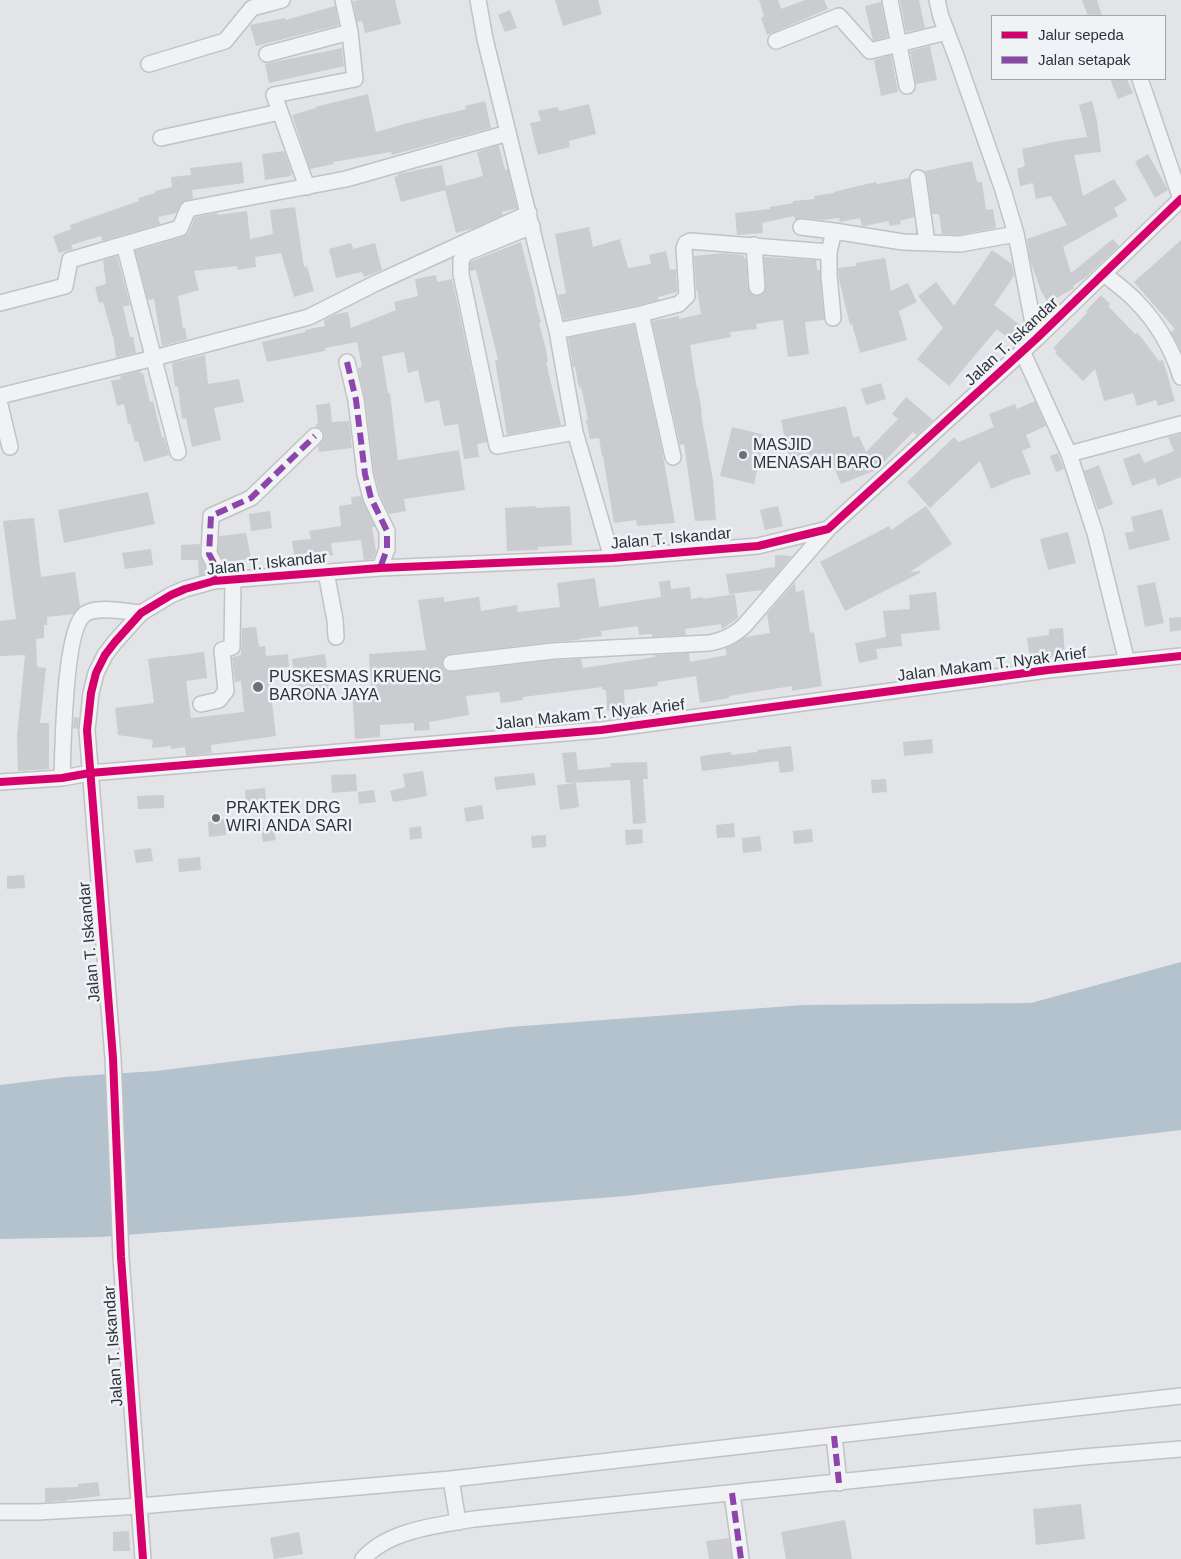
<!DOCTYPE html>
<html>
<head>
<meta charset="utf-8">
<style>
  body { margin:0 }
  #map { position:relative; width:1181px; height:1559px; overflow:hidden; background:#e2e4e7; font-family:Arial,sans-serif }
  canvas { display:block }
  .legend { position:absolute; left:991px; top:15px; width:175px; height:65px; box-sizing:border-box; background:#f0f3f6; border:1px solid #a1a6ac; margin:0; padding:6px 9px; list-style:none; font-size:15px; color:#2b333e }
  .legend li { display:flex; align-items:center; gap:10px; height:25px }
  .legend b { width:25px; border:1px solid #a1a6ac }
</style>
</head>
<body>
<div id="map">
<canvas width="1181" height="1559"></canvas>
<ul class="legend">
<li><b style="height:6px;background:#d6006c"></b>Jalur sepeda</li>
<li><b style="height:6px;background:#8e44ad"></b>Jalan setapak</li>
</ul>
</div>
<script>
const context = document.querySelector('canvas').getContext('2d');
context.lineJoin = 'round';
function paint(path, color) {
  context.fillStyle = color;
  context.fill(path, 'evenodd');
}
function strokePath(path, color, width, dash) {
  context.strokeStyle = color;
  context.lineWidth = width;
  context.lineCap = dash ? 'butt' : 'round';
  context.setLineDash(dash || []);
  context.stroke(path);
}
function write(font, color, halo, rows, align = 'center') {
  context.font = font + ' Arial,sans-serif';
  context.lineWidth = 5;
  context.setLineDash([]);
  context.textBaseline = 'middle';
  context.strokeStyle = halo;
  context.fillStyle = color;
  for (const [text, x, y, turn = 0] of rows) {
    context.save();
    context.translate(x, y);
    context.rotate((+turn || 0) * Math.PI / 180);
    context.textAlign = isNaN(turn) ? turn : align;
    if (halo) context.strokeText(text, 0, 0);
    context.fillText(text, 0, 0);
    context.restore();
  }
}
paint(new Path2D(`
  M1181,962V1130L626,1196L100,1237L0,1239V1085L65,1077L156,1071L510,1027L803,1005L1031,1003Z`), '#b4c2ce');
paint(new Path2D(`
  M359,0H395L401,24L365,33L362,21L357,22L353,1Z
  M555,0H598L602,14L563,26Z
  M759,0H778L781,9L805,0H824L828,9L767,35L761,18L764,16Z
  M900,0H919L925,28L906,32Z
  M1082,0H1097L1102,16H1088Z
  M881,2L888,37L873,41L865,6Z
  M335,6L339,25L256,46L250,25L285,18L286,20Z
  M510,10L517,28L505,32L498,15Z
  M930,46L937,80L916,84L910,51Z
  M342,48L344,66L269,83L265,64Z
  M891,55L898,92L881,96L874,60Z
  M1110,79H1127L1133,93L1118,99Z
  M368,94L376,132L408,123L466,109L465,106L485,101L491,128L392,155L391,152L333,162L334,164L310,169L292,115L316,108L315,107Z
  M1092,101L1097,121L1101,152L1074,155L1083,196L1114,179L1127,200L1114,208L1118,216L1063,247L1071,273L1113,239L1119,246L1086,277L1073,286L1074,288L1048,303L1041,291L1030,260L1027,239L1067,225L1051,196L1036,199L1033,183L1020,186L1017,169L1025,166L1022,149L1058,141L1087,137L1079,105Z
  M589,104L596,134L569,141L570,147L538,155L530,123L541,121L538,111L558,107L559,111Z
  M495,146H499L505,170L508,169L517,208L502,212L503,215L474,228L456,233L445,190L401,202L394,177L398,176V174L442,165L446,186L483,176L477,152Z
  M284,151L292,173L291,176L265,180L262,154Z
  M1148,154L1168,190L1155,198L1135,162Z
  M972,161L977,182H982L986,210L993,209L996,228L959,235L942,234L939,214H932L927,177L925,171Z
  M242,162L244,183L192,190L193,199L182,202L176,213L158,217L160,224L102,241L101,236L71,245L73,249L59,253L53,236L71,229L70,225L139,201L138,198L155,193V191L172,187L171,177L191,175L190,168Z
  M909,178L914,217L900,221L901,224L889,226V221L864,226H862L860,218L840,222L839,218L823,220L802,218L795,220L794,216L762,223L763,233L737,235L735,213L770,209V207L793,203V201L815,199L814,196L834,193V192L854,187L876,182L877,184Z
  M295,207L304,267L307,266L314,291L294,297L281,253L255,257L256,267L238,270L237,266L194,271L199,290L178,296L183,328H185L187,339L162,346L154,299L148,300L135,251L183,237L189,232L195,217L217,213L218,215L247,211L250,239L273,234L270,210Z
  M589,227L593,247L620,239L628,268L651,264L649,255L666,251L670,270L676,269L677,292L658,297L659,300L639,305L564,320L558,295L566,293L555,234Z
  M1181,240V351L1171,332L1175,329L1134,282Z
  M521,242L536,301H535L541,323H539L546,349L548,362H546L561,425L507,435L495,360H498L476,270L470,271V263L472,261Z
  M351,243L353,249L375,243L382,270L364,277L362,272L336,278L329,249Z
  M992,250L1012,264L1014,276L994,305L1020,325L1009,339L997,329L949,386L917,359L943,328L918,296L936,282L954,306Z
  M724,253L743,255L744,258H746L748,288L750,293L757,296L763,294L766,287L764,257L816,260L817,270H820L824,320L805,322L809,354L788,357L783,320L756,324L757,329L730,332L731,337L690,345L697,389H698L702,413L701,414L713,480L716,520L695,521L684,444L680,445L652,321L679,316V319L701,314L697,290H696L694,256Z
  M117,256L130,305L123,307L130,337H133L136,353L116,358L114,341L103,302L99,303L95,287L106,284L103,260Z
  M885,258L891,291L908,283L917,302L899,311L907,340L860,353L852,324L850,325L839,279L838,268L856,266V263Z
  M436,275L437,282L452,279L487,442L477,444L479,457L464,459L458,424L444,426L439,400L425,403L418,370L408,373L404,352L382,356L388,393H390L398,460L459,450L465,490L404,499L406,511L389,514L380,495L374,472L365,399L358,368L362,367L357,342L325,348V351L267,362L262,342L305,332V330L325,326L324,320L336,314L348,312L351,328L396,310L394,302L418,296L415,279Z
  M1101,295L1110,304L1108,306L1135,334L1138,333L1159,361L1163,360L1175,401L1158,406L1156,400L1137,406L1133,393L1104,401L1095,369L1083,381L1055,353L1057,351L1053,348L1087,313L1086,311Z
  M634,325L662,450L675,523L637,526L636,520L614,523L603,456H602L599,438L590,439L586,420L588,419L581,387L579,388L575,367H573L568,338Z
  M205,355L208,384L239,379L244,402L214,408L221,440L192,447L186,418L182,419L178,387H175L172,363Z
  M140,371L141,374L143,373L150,402L153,401L162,437H164L169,455L144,462L138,441L135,442L130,423L128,424L124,404L117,406L111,381L121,379L120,376Z
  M881,383L886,399L866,405L861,389Z
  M906,397L933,420L917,435L913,432L876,470L841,484L831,460L791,469L781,420L846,406L853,438L859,436L866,452L898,419L892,414Z
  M1035,401L1046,426L1026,435L1031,447L1022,451L1031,474L1014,479L991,489L980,461L930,508L907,482L954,437L959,442L994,427L989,414L1015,404L1017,409Z
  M330,403L332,422L349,421L352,448L319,452L318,446L324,439V434L321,429L316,427V424H318L316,405Z
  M732,427L765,435L754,484L720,476Z
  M1181,434V477L1158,486L1155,478L1132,486L1123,459L1140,453L1144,463L1174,451L1168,437Z
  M1058,453L1064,469L1056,472L1050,456Z
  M1099,465L1113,504L1098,510L1084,471Z
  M148,492L155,524L64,543L58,510Z
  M361,496L375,527H372L376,552L373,559L364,560L361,540L331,543L333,555L295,560L292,541L311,539L309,531L341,526L339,506L352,504L351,497Z
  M536,506V508L570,506L572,545L538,547V550L507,551L505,508Z
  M778,506L783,526L765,530L760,510Z
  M926,506L952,544L910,572L920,571V573L845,611L820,562L889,526L891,530Z
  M1162,509L1170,540L1129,550L1125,533L1134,531L1131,517Z
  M270,511L272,528L251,531L249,514Z
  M34,518L41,577L75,572L80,607L74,614L47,617V625H44V638L36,639L37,667L46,668L40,723H49V769L18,771L17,737L25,655L0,656V621L16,619L3,521Z
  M1068,532L1076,563L1048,570L1040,539Z
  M246,533L251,558L233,562V565L223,566L222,559L218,552L219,536Z
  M200,544V554L205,565V574L199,576L198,560H181V545Z
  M151,549L153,565L125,569L122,553Z
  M775,555L792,556L763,590L729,594L726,574L760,570V569L775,567Z
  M595,578L599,607L661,597L659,582L670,580L671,589L690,587L691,599L703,597V599L735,594L738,618L722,629L721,624L685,629L686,635L652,637V634L639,635L638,626L601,631L602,636L579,639V640L552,642L450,654L446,655L443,659L442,664L443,668L447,671L452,672L554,660L581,659L583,668L655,657V655L689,653L690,662L727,655L725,648L746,637L770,633L767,614L795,582L796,592L804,590L810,633L814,632L822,686L792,691V686L729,696V698L700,703L696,676L657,682L658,686L624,690L625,710L607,711L606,690H603L602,687L523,697V700L501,703L499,692L466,696L469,715L429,722L430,730L414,731V723L380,725V737L355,739L352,690L371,688L369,654L426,650L418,600L444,597V602L479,597L481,611L517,605L518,612L560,607L557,583Z
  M1155,582L1164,623L1145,627L1137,586Z
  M936,592L940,630L901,634L902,646L876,649L878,659L859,663L855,643L886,637L883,611L910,609L909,595Z
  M1181,617V630L1170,632L1169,618Z
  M256,627L259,647L265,646L266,656L288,654L289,667L268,669L276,736L211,745L212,753L186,756L185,747L171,749V746L152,748L153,740L118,735L115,708L154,703L148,659L204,652L207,678L186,681L191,718L244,712L241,681L235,682L232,657L241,655L242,628Z
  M1063,628L1065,655L1030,660L1027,638L1049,635V629Z
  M325,654L331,699L298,703L292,659Z
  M74,717L79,718L78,729L73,728Z
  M932,739L933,753L904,756L903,742Z
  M791,746L794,771L780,773L778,761L702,771L700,756L731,752V755L757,752V750Z
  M576,752L578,770L611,767L610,763L647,762L648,779H643L646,823L633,824L630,780L566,783L562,753Z
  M423,771L427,796L393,802L390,791L405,787L403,774Z
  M534,773L536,785L496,790L494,777Z
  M356,774L357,791L332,793L331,775Z
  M886,779L887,792L872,793L871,780Z
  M576,783L579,807L560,810L557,785Z
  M265,788L266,802L246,804L245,790Z
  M374,790L376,802L359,804L358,792Z
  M164,795V808L138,809L137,796Z
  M482,805L484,819L466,822L464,808Z
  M225,818L226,835L209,837L208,822Z
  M734,823L735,837L717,838L716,825Z
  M273,826L276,840L263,842L261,828Z
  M421,826L422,838L410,840L409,828Z
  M642,829L643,843L626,845L625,830Z
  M812,829L813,842L794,844L793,831Z
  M546,835V847L532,848L531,836Z
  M760,836L762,851L743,853L742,838Z
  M151,848L153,861L136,863L134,850Z
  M200,857L201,870L179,872L178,859Z
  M24,875L25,888L7,889V876Z
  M98,1482L100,1496L66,1500V1501L45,1502V1488L78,1487V1484Z
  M1081,1504L1085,1539L1036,1545L1033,1509Z
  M845,1520L852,1559H786L781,1532Z
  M129,1531L130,1551H113V1532Z
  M299,1532L303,1554L274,1559L270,1538Z
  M729,1538L732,1559H709L706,1541Z`), '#cbcccf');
const minor = new Path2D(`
  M478,0L485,39L557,331L575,432L612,558
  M890,0L907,86
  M937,0L941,17L956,56L1003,190L1016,234L1036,339
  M776,41L839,16L870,51L947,32
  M267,54L350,32
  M149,64L225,41L252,8L282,0
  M1140,79L1181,199
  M161,138L280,112
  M918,178L927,243
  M307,187L274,95L355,79L350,32L343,0
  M532,226L466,253L461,260V274L497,446L575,432
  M801,227L834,231
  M124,244L178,452
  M754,245L757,287
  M829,252V275L833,318
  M1104,274C1114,282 1125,290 1134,299C1156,321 1172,348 1181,377
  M0,303L65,286L70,260L180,228L188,209L346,179L508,133
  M641,314L673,457
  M557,331L641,314L679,304L687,296L684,248L686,243L690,241L829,252L834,231L903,242L960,244L1016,234
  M1022,351L1069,454L1095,533L1127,662
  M347,362L356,400L365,474L371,498L387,531V549L380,568
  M0,396L154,358L309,317L374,284L529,213
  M0,405L10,447
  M1069,454L1181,424
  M326,572L335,620L336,637
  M214,581V563L209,554L211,516L251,498L315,436
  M451,663L553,651L709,643C724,640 733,636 744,626L828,529
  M201,704L219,700L226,691L222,650L232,647L233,580
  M62,778C63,750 64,628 85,614C97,605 127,612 141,613
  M0,782L62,778L90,773L601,730L1048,670L1181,656
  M834,1436L839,1483
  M451,1479L458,1522
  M732,1493L741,1559
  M0,1512H38L140,1506L451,1479L1181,1396
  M143,1559L121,1257L113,1058L87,730L91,693L96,673L105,655L115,642L141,613L171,595L185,589L214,581L380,568L612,558L758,546L828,529L1036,339L1181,199
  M363,1559C388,1530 439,1525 474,1519L1083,1457L1181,1449`);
strokePath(minor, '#c1c2c5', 18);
strokePath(minor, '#f1f2f4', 15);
strokePath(new Path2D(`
  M347,362L356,400L365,474L371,498L387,531V549L380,568
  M214,581V563L209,554L211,516L251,498L315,436
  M834,1436L839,1483
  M732,1493L741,1559`), '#8e44ad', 6, [12, 6]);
strokePath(new Path2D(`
  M0,782L62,778L90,773L601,730L1048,670L1181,656
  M143,1559L121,1257L113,1058L87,730L91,693L96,673L105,655L115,642L141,613L171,595L185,589L214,581L380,568L612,558L758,546L828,529L1036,339L1181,199`), '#d6006c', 8);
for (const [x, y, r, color] of [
  [743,455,5,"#6b7179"],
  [258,687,6,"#6b7179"],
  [216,818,5,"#6b7179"]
]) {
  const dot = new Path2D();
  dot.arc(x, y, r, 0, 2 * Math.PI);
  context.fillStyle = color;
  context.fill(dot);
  strokePath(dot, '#f0f3f6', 2);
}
write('16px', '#2b333e', '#f0f3f6', [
  ["Jalan T. Iskandar",1012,342,-43],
  ["Jalan T. Iskandar",671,539,-5],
  ["Jalan T. Iskandar",267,564,-6],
  ["Jalan Makam T. Nyak Arief",992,665,-7],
  ["Jalan Makam T. Nyak Arief",590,715,-6],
  ["Jalan T. Iskandar",90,942,-95],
  ["Jalan T. Iskandar",114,1346,-94]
]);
write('16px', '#2b333e', '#f0f3f6', [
  ["MASJID",753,446],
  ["MENASAH BARO",753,464],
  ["PUSKESMAS KRUENG",269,678],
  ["BARONA JAYA",269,696],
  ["PRAKTEK DRG",226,809],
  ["WIRI ANDA SARI",226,827]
], 'left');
</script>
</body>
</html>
